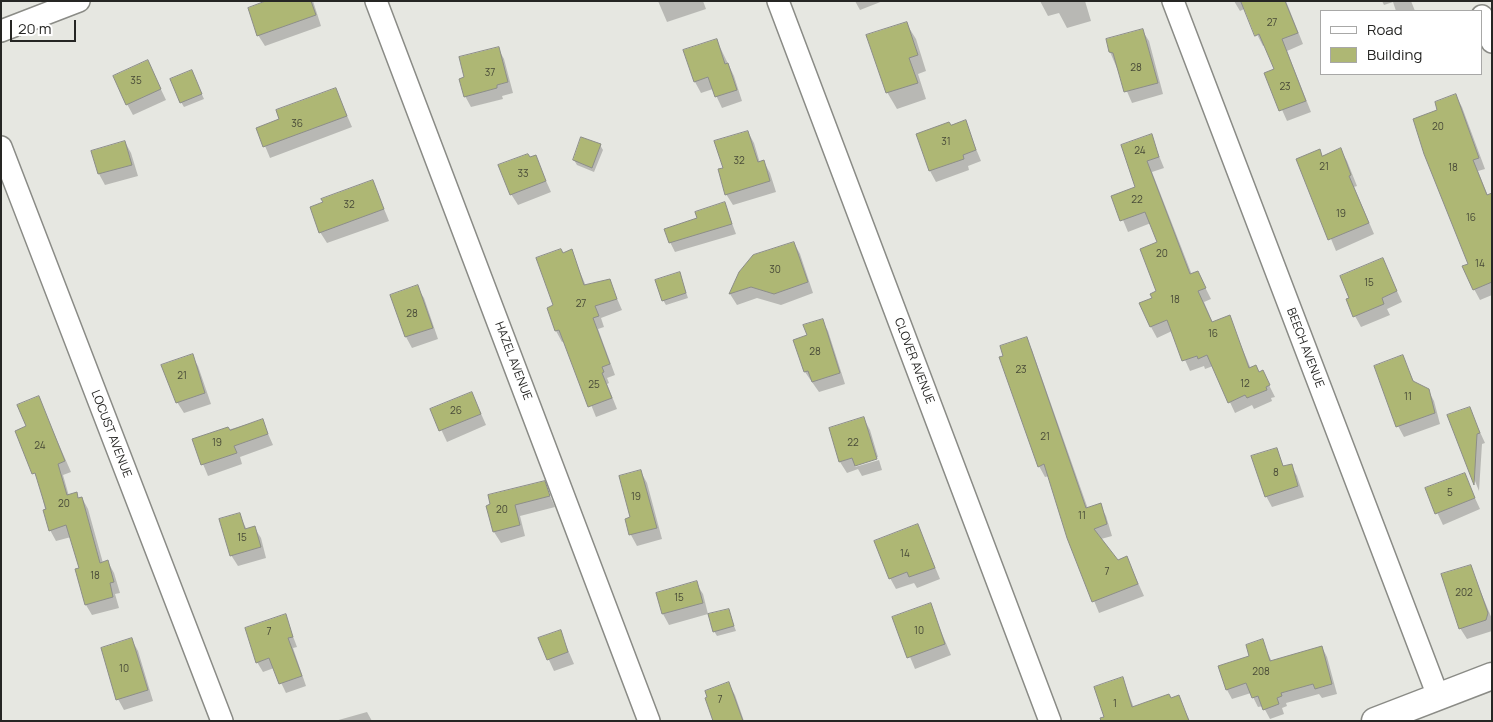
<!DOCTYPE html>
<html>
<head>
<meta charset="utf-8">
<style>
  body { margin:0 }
  #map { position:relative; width:1493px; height:722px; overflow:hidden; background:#e6e7e1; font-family:Manrope,sans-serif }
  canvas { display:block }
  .frame { position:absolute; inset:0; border:2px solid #262624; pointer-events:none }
  .legend { position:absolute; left:1320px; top:10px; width:162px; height:65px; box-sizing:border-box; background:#fff; border:1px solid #a8a8a7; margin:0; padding:6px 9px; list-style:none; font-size:15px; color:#262624 }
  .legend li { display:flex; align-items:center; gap:10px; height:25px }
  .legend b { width:25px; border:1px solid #a8a8a7 }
  .scale { position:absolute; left:10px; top:20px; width:66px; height:22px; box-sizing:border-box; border:2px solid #262624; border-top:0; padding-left:6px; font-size:15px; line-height:18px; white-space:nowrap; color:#262624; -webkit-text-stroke:4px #fff; paint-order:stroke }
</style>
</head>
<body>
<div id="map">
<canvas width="1493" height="722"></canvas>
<div class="frame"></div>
<ul class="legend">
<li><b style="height:6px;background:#fff"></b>Road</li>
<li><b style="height:14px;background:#aeb774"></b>Building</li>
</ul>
<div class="scale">20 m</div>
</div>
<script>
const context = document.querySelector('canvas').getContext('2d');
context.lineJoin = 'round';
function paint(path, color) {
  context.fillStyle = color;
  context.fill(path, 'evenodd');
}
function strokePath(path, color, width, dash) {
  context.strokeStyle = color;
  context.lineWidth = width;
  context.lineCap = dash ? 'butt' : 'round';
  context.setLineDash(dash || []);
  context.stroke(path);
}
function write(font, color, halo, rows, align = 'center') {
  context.font = font + ' Manrope,sans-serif';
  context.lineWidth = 5;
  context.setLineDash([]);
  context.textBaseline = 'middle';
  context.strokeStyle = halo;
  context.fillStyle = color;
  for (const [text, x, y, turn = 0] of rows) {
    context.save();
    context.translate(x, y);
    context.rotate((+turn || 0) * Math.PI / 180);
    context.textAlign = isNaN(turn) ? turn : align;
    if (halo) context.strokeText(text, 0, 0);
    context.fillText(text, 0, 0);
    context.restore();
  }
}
paint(new Path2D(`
  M270,1H313L321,26L265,46L258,35Z
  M658,1H703L706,9L667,22Z
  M855,1H883L860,10Z
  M1040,1H1085L1091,21L1067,28L1059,13L1048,16Z
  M1234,1H1286L1303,44L1287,51L1311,112L1287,121L1266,74L1276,70L1265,45L1263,46L1244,9L1240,11Z
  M1382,1H1411L1415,11H1396L1393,2L1384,5Z
  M906,23L916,39L926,71L918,74L926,99L897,109L887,92Z
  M1142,30L1149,41L1163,94L1132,103L1110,52Z
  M717,41L734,76L742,101L722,108L713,89L701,93L695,82Z
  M498,48L504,59L513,93L502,96L503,99L471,107L465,96L466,78Z
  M148,62L166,100L133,115L127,104Z
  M194,77L204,99L184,107L181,102Z
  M336,90L352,127L270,158L258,129L281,120Z
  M1456,96L1462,107L1485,169L1478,171L1488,196L1492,194V295L1480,300L1474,289L1439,110Z
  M965,122L981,161L968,166L969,170L936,182L930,171L950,126Z
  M748,132L754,143L760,163L764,162L770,173L776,192L733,205L726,194L724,169Z
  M1151,136L1164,168L1152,172L1192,275L1198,273L1211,299L1204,302L1213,323L1229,317L1251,369L1259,373L1268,383L1275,397L1271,398L1272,401L1254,409L1252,405L1235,413L1213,366L1205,369L1204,366L1190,371L1172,331L1157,338L1151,327L1153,299L1158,292L1159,243L1151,223L1128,232L1113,196L1136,187Z
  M125,142L131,153L138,176L105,185L99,174L92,151Z
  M600,145L603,150L594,172L577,165L574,160Z
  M1341,150L1347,161L1357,186L1354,187L1374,234L1336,251L1298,159L1319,151L1323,157Z
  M535,156L551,192L518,205L511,194L530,159Z
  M373,182L389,221L327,243L320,232L324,203Z
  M725,204L736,234L675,252L670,242L698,219Z
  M794,243L800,254L813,293L781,305L757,298L737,305L730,294L740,273Z
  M571,251L586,286L609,280L622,310L601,318L604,327L598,329L615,375L607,378L609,383L607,384L617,409L596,417L565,341L562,342L556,331L555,306L563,254Z
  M1383,260L1402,302L1387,309L1390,315L1361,327L1355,316Z
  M680,274L688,298L666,305L663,300Z
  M417,287L424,298L438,339L412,348L406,337L392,296Z
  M822,320L828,331L845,384L819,392L805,372L808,336Z
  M1026,339L1032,350L1088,509L1100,505L1106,516L1112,536L1101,539L1118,561L1127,558L1144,596L1099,613L1068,537L1049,476L1045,477L1039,466Z
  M192,356L198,366L211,404L184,413L177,402Z
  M1402,357L1415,384L1428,390L1434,401L1440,424L1404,437L1398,426Z
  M472,393L486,425L447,442L432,410Z
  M38,397L71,472L63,475L69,496L76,494L79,499L82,498L88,509L103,563L108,562L114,573L120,593L115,594L119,608L92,615L86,605L80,569L71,537L56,541L50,530L39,483L16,432L28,427Z
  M1469,408L1485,443L1482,444L1479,491L1449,416Z
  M864,419L870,430L878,457L855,465V467L879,460L882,470L862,476L858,469L847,473L840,462Z
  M262,420L273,445L240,457L242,464L208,476L193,440Z
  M1276,450L1284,467L1291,465L1297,476L1304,497L1272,507L1266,496Z
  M641,472L647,483L662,539L637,546L631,535L627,520L631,518Z
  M1464,474L1480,509L1443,525L1426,489Z
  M544,482L555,507L520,516L525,536L501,543L494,532L488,506Z
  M239,514L247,530L254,527L261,538L266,558L238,566L231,555Z
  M918,526L940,579L917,588L914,583L896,589L890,578Z
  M1470,566L1492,619V631L1467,639L1460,628Z
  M696,583L703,594L708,614L669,625L663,614Z
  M930,605L951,655L915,669L894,618Z
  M728,610L736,631L717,636L714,631Z
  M285,615L297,647L293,648L306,686L286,693L274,668L263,672L257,662Z
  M560,631L574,664L554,671L539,638Z
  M132,640L138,651L153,701L124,710L118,699Z
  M1262,641L1272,662L1322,647L1327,657L1337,694L1322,698L1319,694L1286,703L1287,706L1282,708L1284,714L1270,719L1263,706L1258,707L1251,693L1232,699L1227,690Z
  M1123,679L1134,708L1178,697L1190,721H1106Z
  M729,684L735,695L744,721H714Z
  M367,712L372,721H335Z`), '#0003');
const building = new Path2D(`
  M266,1H311L316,15L257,36L248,8Z
  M1241,1H1285L1298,33L1282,39L1306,101L1279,111L1264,73L1274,69L1259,34L1255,36Z
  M907,22L918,55L909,58L918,83L886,93L866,35Z
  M1143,29L1158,83L1124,92L1113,53L1109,52L1106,39Z
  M717,39L725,64L728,63L737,90L715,97L708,77L694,82L683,50Z
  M499,47L508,82L497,85V88L464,97L459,79L464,77L459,57Z
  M148,60L161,89L126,105L113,76Z
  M192,70L202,94L180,103L170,79Z
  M336,88L347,116L263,147L256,128L279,119L276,110Z
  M1456,94L1479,158L1473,160L1487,195L1492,193V282L1473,290L1462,266L1468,264L1424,154L1413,119L1437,110L1435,102Z
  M966,120L976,150L963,155L964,159L929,171L916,134L949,122L951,125Z
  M748,131L758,162L764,160L770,181L725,195L718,169L723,168L714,141Z
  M1152,134L1159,157L1147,161L1190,274L1198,271L1206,288L1198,291L1212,322L1230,315L1249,368L1256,365L1259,372L1263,370L1270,385L1266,387L1267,390L1247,398L1245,395L1228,403L1207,355L1198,359L1197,356L1182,361L1167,320L1150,327L1139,303L1152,298L1150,294L1156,291L1140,249L1157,242L1145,212L1120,221L1111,196L1135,187L1121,145Z
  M581,137L601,144L592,168L573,160Z
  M125,141L132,165L98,174L91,151Z
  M1341,148L1351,175L1349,176L1369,223L1328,240L1296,159L1320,149L1322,156Z
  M528,154L530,157L536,155L546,181L510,195L498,165Z
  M373,180L384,209L319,233L310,207L323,202L321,199Z
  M725,202L732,224L669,243L664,229L697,218L695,212Z
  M794,242L808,282L774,294L751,287L729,294L739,272L753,255Z
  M561,249L563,253L572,249L584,285L610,279L617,299L595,306L599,316L593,318L610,364L602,367L604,372L602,373L612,398L588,407L559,330L555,331L547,308L553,305L536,258Z
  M1383,258L1397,291L1382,298L1384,304L1353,317L1346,299L1349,298L1340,276Z
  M680,272L686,293L662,301L655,280Z
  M418,285L433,328L405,337L390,295Z
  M823,319L840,373L812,382L808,371L804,372L793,340L807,335L803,325Z
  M1027,337L1086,508L1101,503L1107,524L1094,529L1118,560L1127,556L1138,584L1092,602L1067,538L1044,464L1038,467L999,357L1003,356L1000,346Z
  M193,354L205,393L176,403L161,365Z
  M1403,355L1413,381L1429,389L1435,413L1396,427L1374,366Z
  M472,392L481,414L439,431L430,409Z
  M39,396L65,461L58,464L67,495L77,492L78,498L82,497L100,563L108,560L114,582L110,583L113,597L85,605L75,569L79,568L66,525L49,531L43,510L46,509L35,473L32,474L15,431L26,426L17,405Z
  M1470,407L1480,433L1477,434L1474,485L1447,415Z
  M864,417L877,459L855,466L852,458L839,462L829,428Z
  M263,419L268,434L234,446L237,453L201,465L192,439L228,427L230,430Z
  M1277,448L1283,466L1292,464L1298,486L1265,497L1251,456Z
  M641,470L657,528L629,535L625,519L630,517L619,476Z
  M1465,473L1475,498L1435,514L1425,488Z
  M545,481L550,496L515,505L520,525L493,532L486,506L490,504L488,495Z
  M240,513L245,529L255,526L261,547L230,556L219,519Z
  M918,524L935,568L909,577L907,572L889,579L874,541Z
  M1471,565L1488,613L1486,620L1459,629L1441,574Z
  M697,581L703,603L662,614L656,593Z
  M931,603L945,644L907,658L892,617Z
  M729,609L734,626L713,632L708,614Z
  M286,614L293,637L288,638L302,676L279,684L269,658L256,663L245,628Z
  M561,630L568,652L547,660L538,638Z
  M132,638L148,690L116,700L101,648Z
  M1263,639L1270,661L1322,646L1332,684L1315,689L1313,684L1281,693L1282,696L1277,698L1279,704L1263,710L1258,696L1252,698L1246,683L1226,690L1218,666L1249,656L1246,645Z
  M1123,677L1132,707L1169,694L1171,698L1179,695L1189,721H1101L1100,718L1104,717L1094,687Z
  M729,682L743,721H713L705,698L707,697L705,691Z`);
paint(building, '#aeb774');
strokePath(building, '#8c8d88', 1);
const minor = new Path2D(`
  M376,1L649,721
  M778,1L1050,721
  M1173,1L1438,696
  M1482,16L1492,42
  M1,31L79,1
  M1,147L222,721`);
const tertiary = new Path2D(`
  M1375,721L1492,676`);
strokePath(minor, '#8a8b86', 24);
strokePath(tertiary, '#8a8b86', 29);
strokePath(minor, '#fff', 21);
strokePath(tertiary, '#fff', 26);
write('10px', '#484a38', null, [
  ["27",1272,23],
  ["28",1136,68],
  ["37",490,73],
  ["35",136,81],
  ["23",1285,87],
  ["36",297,124],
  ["20",1438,127],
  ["31",946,142],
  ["24",1140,151],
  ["32",739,161],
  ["21",1324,167],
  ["18",1453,168],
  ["33",523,174],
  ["22",1137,200],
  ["32",349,205],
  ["19",1341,214],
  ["16",1471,218],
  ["20",1162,254],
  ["14",1480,264],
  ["30",775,270],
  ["15",1369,283],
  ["18",1175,300],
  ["27",581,304],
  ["28",412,314],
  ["16",1213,334],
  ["28",815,352],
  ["23",1021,370],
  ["21",182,376],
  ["12",1245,384],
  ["25",594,385],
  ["11",1408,397],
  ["26",456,411],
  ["21",1045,437],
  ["19",217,443],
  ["22",853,443],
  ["24",40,446],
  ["8",1276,473],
  ["5",1450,493],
  ["19",636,497],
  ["20",64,504],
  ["20",502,510],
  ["11",1082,516],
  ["15",242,538],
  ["14",905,554],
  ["7",1107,572],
  ["18",95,576],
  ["202",1464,593],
  ["15",679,598],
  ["10",919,631],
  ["7",269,632],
  ["10",124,669],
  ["208",1261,672],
  ["7",720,700],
  ["1",1115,704]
]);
write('12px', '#262624', '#fff', [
  ["BEECH AVENUE",1305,348,69],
  ["HAZEL AVENUE",513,361,69],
  ["CLOVER AVENUE",914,361,69],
  ["LOCUST AVENUE",111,434,69]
]);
</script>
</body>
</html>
